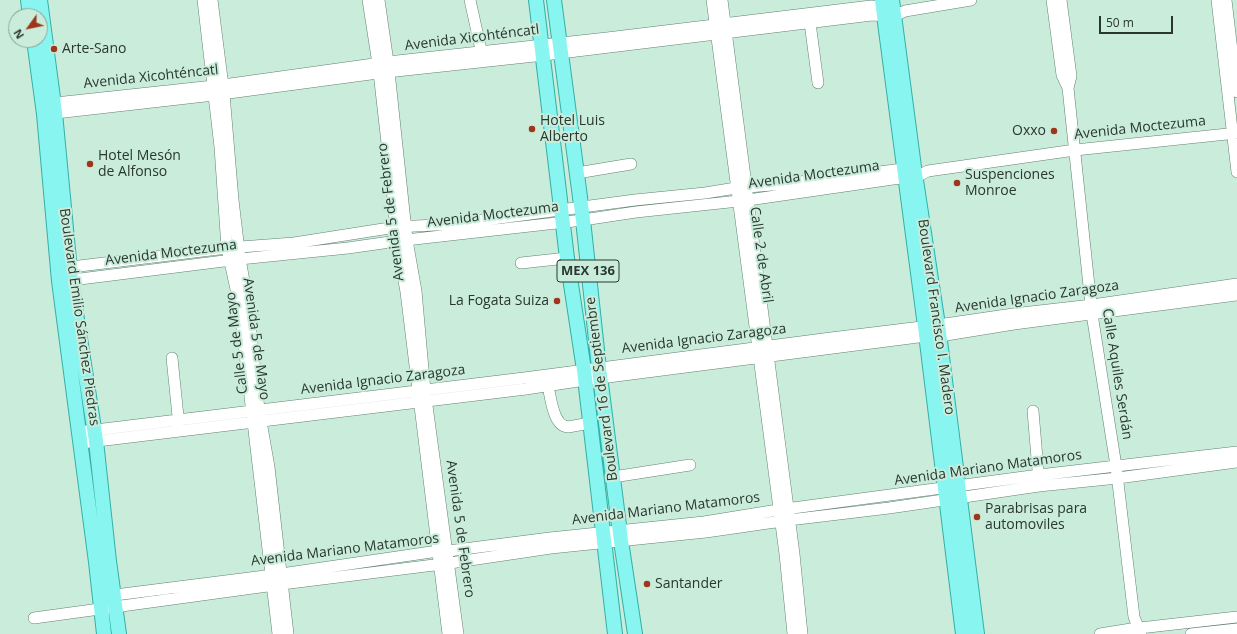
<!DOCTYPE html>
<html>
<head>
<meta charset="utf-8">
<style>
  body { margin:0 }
  #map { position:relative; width:1237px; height:634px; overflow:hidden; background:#caecdb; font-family:"Open Sans",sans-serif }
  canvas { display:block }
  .north { position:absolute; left:8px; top:8px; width:40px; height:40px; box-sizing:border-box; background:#caecdb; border:1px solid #8aa497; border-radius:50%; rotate:237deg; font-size:11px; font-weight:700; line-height:16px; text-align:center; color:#2a3730 }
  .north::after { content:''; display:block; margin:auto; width:14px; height:18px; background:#9e361b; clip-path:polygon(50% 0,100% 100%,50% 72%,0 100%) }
  .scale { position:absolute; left:1099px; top:16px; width:74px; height:18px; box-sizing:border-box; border:2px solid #2a3730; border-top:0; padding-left:5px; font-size:12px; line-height:14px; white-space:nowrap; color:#2a3730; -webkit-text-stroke:3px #caecdb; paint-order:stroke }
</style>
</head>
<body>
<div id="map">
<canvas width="1237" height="634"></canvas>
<div class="north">N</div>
<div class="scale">50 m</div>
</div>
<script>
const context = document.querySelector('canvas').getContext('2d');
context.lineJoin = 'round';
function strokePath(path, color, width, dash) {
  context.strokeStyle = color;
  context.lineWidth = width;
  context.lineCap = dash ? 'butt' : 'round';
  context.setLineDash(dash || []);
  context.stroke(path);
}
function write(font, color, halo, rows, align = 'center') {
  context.font = font + ' "Open Sans",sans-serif';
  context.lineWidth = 4;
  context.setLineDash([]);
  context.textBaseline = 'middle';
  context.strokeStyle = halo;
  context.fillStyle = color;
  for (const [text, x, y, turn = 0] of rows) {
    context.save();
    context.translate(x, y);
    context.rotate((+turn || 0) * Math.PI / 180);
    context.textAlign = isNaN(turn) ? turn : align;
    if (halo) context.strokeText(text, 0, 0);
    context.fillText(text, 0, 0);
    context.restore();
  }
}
const minor = new Path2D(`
  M203,0L220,147L227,248L239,303L278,634
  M212,0L224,94L233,200L240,259L248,303L259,410L269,467L288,634
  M368,0L378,64L391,178L397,241L406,292L448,634
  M379,0L388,62L407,240L416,291L425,391L458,634
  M470,0L483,59
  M712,0L785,554L793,634
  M722,0L794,554L802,634
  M1052,0L1062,75L1068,88
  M1061,0L1071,76L1068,88L1092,314L1116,466L1134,617L1141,634
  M1217,0L1237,172
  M1226,0L1237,92
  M810,23L818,83
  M46,104L223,85L388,62L607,38L871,6L889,7
  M47,114L214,95L378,73L544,55L872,15L894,16L905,11L971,0
  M577,173L631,164
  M521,263L567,258
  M63,268L227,248L294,243L396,227L455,224L635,200L705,193L736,188L784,184L911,168
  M64,281L240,259L348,248L397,241L583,220L636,212L748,200L893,179L916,177L928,171L1075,150L1237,133
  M172,358L179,426
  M548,386C551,398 553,426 568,427L590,423
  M1033,411L1039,482
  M79,432L524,378L831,338L938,325L1013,314L1092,305L1237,284
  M81,443L526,389L585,380L926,336H940L1014,324L1237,295
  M613,477L690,465
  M107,596L281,574L438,551H448L550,538L704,522L778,510L1039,475L1237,452
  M34,618L282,584L450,563L551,548L706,532L789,520L889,508L1039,486L1118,478L1237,462
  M1100,634L1131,629L1237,617
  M1191,634L1237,629`);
const major = new Path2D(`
  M28,0L30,16
  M40,0L55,113L71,281L96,441L109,561L119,634
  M536,0L567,258L584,370L615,634
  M554,0L583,220L599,368L621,541L635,634
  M882,0L925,326L963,634
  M892,0L914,167L938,325L977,634
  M34,40L44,114L59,281L96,562L104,634`);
strokePath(minor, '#638273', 12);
strokePath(major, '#34afa6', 16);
strokePath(minor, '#fff', 11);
strokePath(major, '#89f5f0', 14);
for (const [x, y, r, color] of [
  [54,49,4,"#9e361b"],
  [532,129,4,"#9e361b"],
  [1054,131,4,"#9e361b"],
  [90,164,4,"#9e361b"],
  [957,183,4,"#9e361b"],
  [557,301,4,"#9e361b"],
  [977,517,4,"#9e361b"],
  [647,584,4,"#9e361b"]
]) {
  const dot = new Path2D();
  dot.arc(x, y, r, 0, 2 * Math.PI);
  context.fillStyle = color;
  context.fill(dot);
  strokePath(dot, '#caecdb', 1.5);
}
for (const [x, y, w] of [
  [588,271,62]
]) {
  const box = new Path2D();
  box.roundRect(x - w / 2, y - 11, w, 22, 3);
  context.fillStyle = '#caecdb';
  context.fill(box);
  strokePath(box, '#2a3730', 1);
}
write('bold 13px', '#2a3730', null, [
  ["MEX 136",588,271]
]);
write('14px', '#2a3730', '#caecdb', [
  ["Avenida Xicohténcatl",472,38,-7],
  ["Avenida Xicohténcatl",151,77,-6],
  ["Avenida Moctezuma",1140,128,-6],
  ["Avenida Moctezuma",814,175,-8],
  ["Avenida 5 de Febrero",391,212,-97],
  ["Avenida Moctezuma",493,215,-7],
  ["Avenida Moctezuma",171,253,-7],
  ["Calle 2 de Abril",761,255,82],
  ["Avenida Ignacio Zaragoza",1037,297,-8],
  ["Boulevard Emilio Sánchez Piedras",79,317,82],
  ["Boulevard Francisco I. Madero",936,317,82],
  ["Avenida 5 de Mayo",256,339,82],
  ["Avenida Ignacio Zaragoza",704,339,-7],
  ["Calle 5 de Mayo",237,343,-97],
  ["Calle Aquiles Serdán",1117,374,81],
  ["Avenida Ignacio Zaragoza",383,380,-7],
  ["Boulevard 16 de Septiembre",602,389,-97],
  ["Avenida Mariano Matamoros",988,468,-8],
  ["Avenida Mariano Matamoros",666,509,-7],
  ["Avenida 5 de Febrero",460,529,82],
  ["Avenida Mariano Matamoros",345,550,-7]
]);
write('14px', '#2a3730', '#caecdb', [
  ["Arte-Sano",62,49],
  ["Hotel Luis",540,121],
  ["Alberto",540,137],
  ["Oxxo",1046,131,"right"],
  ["Hotel Mesón",98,156],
  ["de Alfonso",98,172],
  ["Suspenciones",965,175],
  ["Monroe",965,191],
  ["La Fogata Suiza",549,301,"right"],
  ["Parabrisas para",985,509],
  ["automoviles",985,525],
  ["Santander",655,584]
], 'left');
</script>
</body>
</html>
